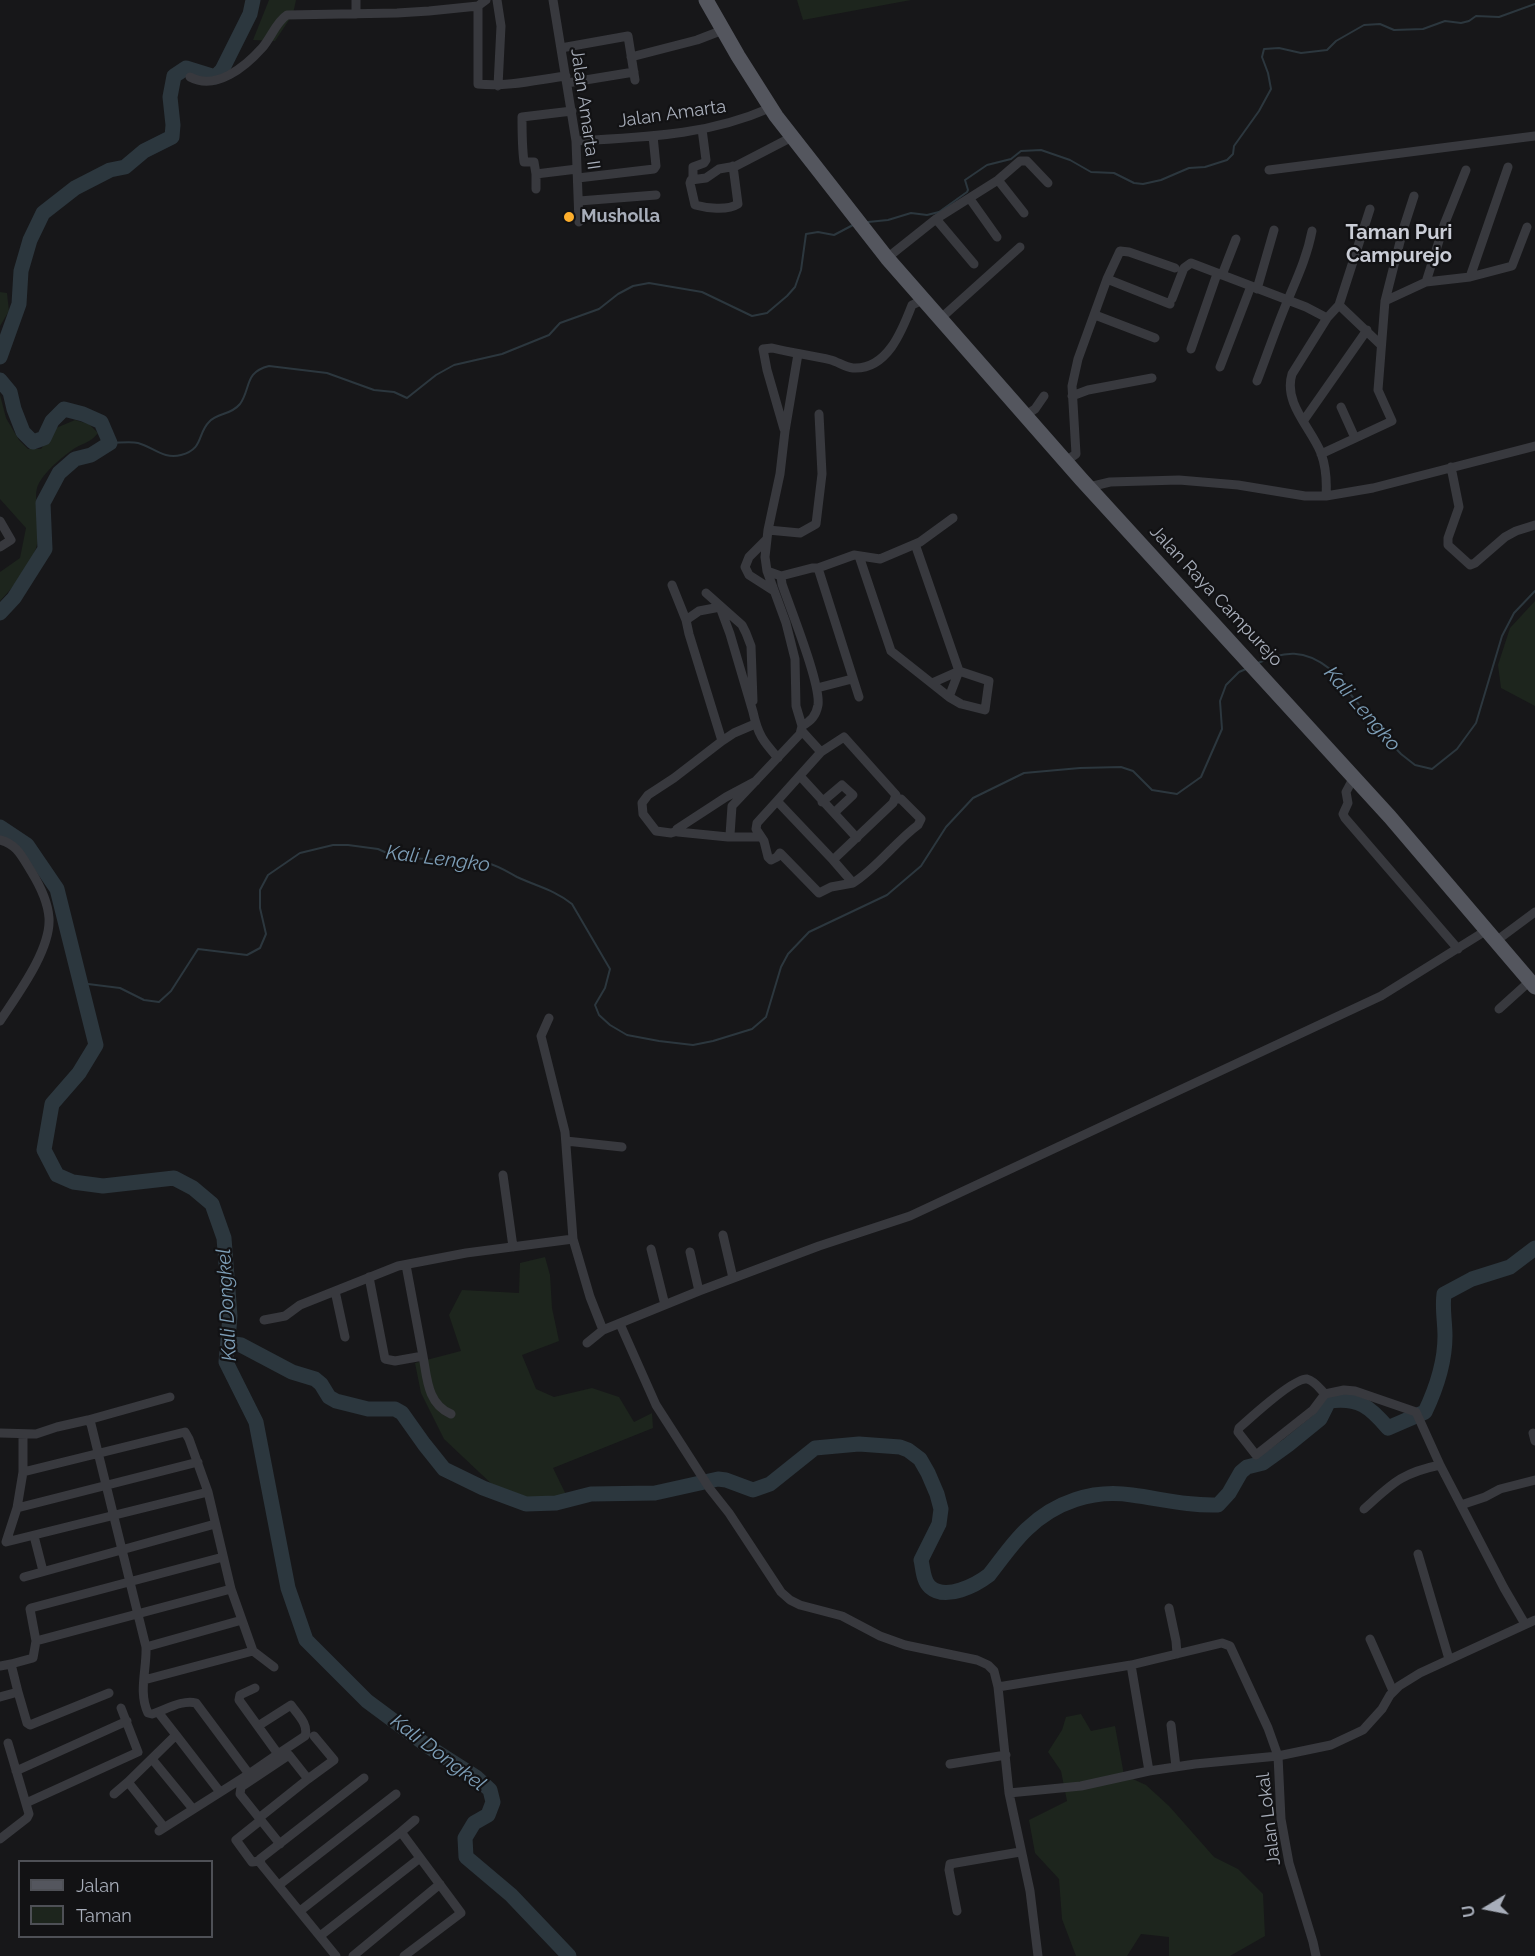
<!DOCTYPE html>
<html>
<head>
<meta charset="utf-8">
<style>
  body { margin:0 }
  #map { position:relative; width:1535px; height:1956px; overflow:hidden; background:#171719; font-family:Raleway,sans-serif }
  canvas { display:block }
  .legend { position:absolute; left:18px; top:1860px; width:195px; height:78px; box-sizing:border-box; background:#121214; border:2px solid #4e5056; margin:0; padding:8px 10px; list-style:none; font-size:18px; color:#a8aeba }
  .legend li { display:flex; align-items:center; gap:12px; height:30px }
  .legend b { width:30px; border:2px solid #4e5056 }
  .north { position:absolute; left:1457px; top:1878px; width:60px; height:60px; -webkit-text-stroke:4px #121214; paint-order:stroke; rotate:260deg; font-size:16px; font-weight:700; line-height:24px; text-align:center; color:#a8aeba }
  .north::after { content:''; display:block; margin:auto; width:21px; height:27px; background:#a8aeba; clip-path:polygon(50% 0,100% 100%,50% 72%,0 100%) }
</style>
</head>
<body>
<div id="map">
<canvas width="1535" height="1956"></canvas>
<ul class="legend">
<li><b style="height:8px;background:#54565e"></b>Jalan</li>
<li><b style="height:16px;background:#1d251d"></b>Taman</li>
</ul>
<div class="north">U</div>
</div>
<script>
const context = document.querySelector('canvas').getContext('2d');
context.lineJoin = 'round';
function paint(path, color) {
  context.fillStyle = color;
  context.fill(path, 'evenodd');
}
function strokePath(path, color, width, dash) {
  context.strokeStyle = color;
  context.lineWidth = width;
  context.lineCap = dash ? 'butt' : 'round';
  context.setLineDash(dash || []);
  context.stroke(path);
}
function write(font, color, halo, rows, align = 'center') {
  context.font = font + ' Raleway,sans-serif';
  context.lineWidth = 4.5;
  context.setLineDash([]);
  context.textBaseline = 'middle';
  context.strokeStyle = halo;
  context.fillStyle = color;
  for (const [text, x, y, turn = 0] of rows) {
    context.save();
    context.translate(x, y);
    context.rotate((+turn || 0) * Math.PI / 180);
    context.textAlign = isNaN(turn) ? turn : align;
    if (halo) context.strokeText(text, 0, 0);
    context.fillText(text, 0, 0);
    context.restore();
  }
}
paint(new Path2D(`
  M269,0H296L293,14L275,41L253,40Z
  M797,0H911L803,20Z
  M0,292L7,293L9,311L0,326Z
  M0,395L6,418L19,440L28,449H41L56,428L75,420L89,424L98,433C91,442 84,443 75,448C62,457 42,473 37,488C34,498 39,514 39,525C40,558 21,578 0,601V572L20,558L26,528L0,499Z
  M1535,601V706L1501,688L1498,665L1510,628Z
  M545,1257L550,1275L552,1308L559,1341L522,1355L536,1389L554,1397L592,1388L619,1397L634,1422L652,1413L653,1428L553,1468L571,1505L515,1506L444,1439L421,1393L415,1363L461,1351L449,1315L462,1290L519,1293L520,1263Z
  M1081,1714L1091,1731L1115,1726L1124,1775L1146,1785L1169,1806L1214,1857L1238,1869L1263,1894L1265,1936L1230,1956H1169V1937L1141,1934L1127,1956H1076L1062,1919L1059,1879L1035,1853L1029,1820L1067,1801L1061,1771L1048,1752L1062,1730L1066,1717Z`), '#1d251d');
strokePath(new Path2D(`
  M868,222L888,220L911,213L927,215L939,212L967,192L968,190L965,180L987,165L1011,159L1021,151L1041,150L1070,160L1091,172L1114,173L1134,183L1143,184L1161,180L1189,168L1205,167L1227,160L1233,154L1234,146L1259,111L1271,89L1268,73L1262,57L1264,49L1279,48L1301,53L1327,50L1336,41L1364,25L1380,24L1394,30L1423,29L1445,21L1461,23L1469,21L1476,16L1499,17L1535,4
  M110,443C119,443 130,441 138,443C153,447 164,460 181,455C204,449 197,434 209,422C218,412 230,416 240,404C251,389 244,372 269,366L327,373L374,390L394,392L407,398L436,375L454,365L502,354L549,335L560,323L599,309L618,294L633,286L649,283L702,292L752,316L767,313L787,296L795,287L801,270L806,234L818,232L834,235L853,225
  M1256,664C1284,650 1305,649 1330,669L1386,738L1401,754L1415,765L1432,769L1457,749L1476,723L1502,636L1514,613L1535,591
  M80,983L120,988L144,1000L159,1002L171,991L198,949L247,955L260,948L266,934L260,908V890L268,875L300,853L333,845H348L378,849L396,857L487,863C499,866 506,871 517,877C536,886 555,890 572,904L610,969L605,988L595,1005L599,1015L610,1025L627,1035L659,1041L693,1045L713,1041L752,1029L766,1017L781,967L788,954L809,932L887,895L921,866L946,827L973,798L1024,773L1080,768L1121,767L1133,771L1152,790L1177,794L1201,777L1222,729L1220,701L1226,685L1239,672L1246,669`), '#2c373e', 2);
strokePath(new Path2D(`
  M0,357L19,304L21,271L30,240L43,213L75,188L110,170L125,167L144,151L172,137L173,125L170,97L174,76L186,68L215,77L222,70L250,14L253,0
  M0,380L10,392L14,409L23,432L33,442L44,438L52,421L64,409L83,414L101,422L110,443L91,455L75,459L59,473L43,503L45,549L14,598L0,613
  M0,827L27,845L57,889L96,1045L79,1073L52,1104L44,1150L57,1175L73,1182L103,1186L174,1178L193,1188L212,1204L224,1238L230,1316L226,1362L256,1422L288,1588L306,1640L367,1701L429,1747L476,1777L490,1790L493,1802L488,1815L474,1823L465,1838L466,1857L511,1895L569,1956
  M228,1343L241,1345L292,1372L315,1379L321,1384L329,1397L336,1401L368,1409H395L402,1413L424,1444L444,1469L483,1488L526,1504L556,1503L591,1494L655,1493L718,1479L726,1480L753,1490L770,1484L815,1448L859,1444L900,1447L908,1450L920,1459L928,1473L937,1494L941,1509L939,1524L921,1560C923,1568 923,1581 930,1587C946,1601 976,1585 989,1575C1001,1560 1013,1542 1027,1529C1055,1502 1093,1489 1132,1495C1162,1499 1188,1506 1218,1505L1229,1493L1241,1472L1247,1467L1263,1463L1288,1445L1320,1419L1329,1401C1359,1397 1370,1407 1388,1428L1425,1412C1436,1389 1445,1362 1445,1336C1445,1321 1442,1309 1444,1294L1472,1279L1510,1267L1535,1248`), '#2c373e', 15);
strokePath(new Path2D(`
  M497,0L501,26L498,86
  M553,0L576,141L579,222
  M478,6V84C509,87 536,80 566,76
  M356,14V0
  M561,48L628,36L635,80
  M631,57L697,40L723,30
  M190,77C216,91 245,67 262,48C271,38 276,22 287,15L397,13L429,11L478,6L486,0
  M567,83L634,72
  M572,111L522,117C522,132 522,147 524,162H534L536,174L577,169
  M576,141C645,137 706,136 770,108
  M733,166L738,204C727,211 706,208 695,205L690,183L691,180L706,178L719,169L736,166L792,137
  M1269,170L1535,136
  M536,174V189
  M578,178L654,169L656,166L653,136
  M693,179V167L704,163L706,160L702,129
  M998,180L1024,213
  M970,199L997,237
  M579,201L656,195
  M936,219L974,264
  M887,258L936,219L998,180L1020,161H1027L1048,183
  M1222,275L1236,239
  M1470,277L1508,167
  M1107,279L1120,251L1129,252L1175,268
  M1426,282L1444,225L1466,170
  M1257,289L1274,230
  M1172,299L1184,268L1191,263L1306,307L1327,318
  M1385,301L1426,282L1470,277L1512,266L1527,227
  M1339,305L1381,345
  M1095,315L1155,338
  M940,319L1020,247
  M1191,349L1217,274
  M1220,367L1251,286
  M1257,381C1267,355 1276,328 1287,302C1297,278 1307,257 1312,231
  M1072,396L1088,390L1152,378
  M1341,407L1355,438
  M1026,415L1035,409L1044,396
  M1304,420L1367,330
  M784,429L767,370L763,349L772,348C791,353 811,355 831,360C838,362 845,367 853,368C887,370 902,331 912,305L923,300
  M1321,454L1392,421L1378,390L1385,301L1403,230L1414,196
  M1066,461L1076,454L1072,386L1078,359L1107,279L1170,304
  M1451,467L1459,507L1448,538V545L1470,565L1475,563L1505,537L1516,531L1535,525
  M1089,487L1110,482L1179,480L1238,485L1305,496H1326L1373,488L1535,446
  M1326,496C1327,481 1326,467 1321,453C1311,428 1283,403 1292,374L1327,318L1339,305L1370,209
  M0,521L11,540L0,547
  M768,530L800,533L816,524L822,474L819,414
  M767,539L749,557L745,567L749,575L774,591
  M915,544L959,671L949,697
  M859,556L891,651L949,697L961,704L985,710L989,681L959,671L932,683
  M818,568L854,555L880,559L920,542L953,518
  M767,571L781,576L782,584C790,608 821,684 818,705C816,716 811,721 802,726
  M781,576L812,568H818L859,697
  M672,585L686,620
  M706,593L742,625L746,633L751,646L753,701
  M817,688L852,679
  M755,724L734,733L722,741L689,634L686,620L699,611L720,607L730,634L753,712C758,735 763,741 778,758
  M801,730L821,752L844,737L896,795L893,803L833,860L777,801L821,752
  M800,776L857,838
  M1354,777L1346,792L1348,803L1343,814L1345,818L1458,949
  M756,781L726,797L677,829L678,832L728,837L730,835L732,806L800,734L802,726L796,706L795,659L786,623L767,571L765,557L768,530L780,474L785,431L798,354
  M777,801L757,823L756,829L764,841L768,857L771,860L777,857L780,853L819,893L831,887L853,883L833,860
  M822,802L842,785L853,795L834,813
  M678,831L671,833L656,831L643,814L642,803L648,795L674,778L722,741
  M728,837H761
  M0,840C17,844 22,857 31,871C39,884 48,903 49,918C51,950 17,995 0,1021
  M853,883C877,868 895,842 918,825L921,819L901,799H896
  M1496,941L1535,912
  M1499,1009L1530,981
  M549,1018L541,1036L565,1132L573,1239
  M566,1141L622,1147
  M503,1175L513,1247
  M723,1235L733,1278
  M651,1249L665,1305
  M690,1252L699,1291
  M406,1265L423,1356
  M369,1277L385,1359L395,1361L423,1356C427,1377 427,1404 451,1414
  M335,1291L345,1337
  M264,1320L285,1316L300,1305L398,1266L466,1253L573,1239L590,1297L603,1330L699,1291L819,1246L910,1216L1381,996L1487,930
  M620,1324L656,1405L710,1489L729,1513L781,1592L790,1600L800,1605L842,1616L880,1636L905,1645L977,1660L988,1665L994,1671L998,1687L1009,1793L1030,1891L1038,1956
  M587,1343L603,1330
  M1325,1394C1320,1389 1315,1381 1307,1379C1295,1377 1250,1418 1239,1428L1238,1432L1256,1455L1313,1410L1325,1394L1344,1390L1355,1391L1416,1412L1440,1465
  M88,1420L170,1397
  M0,1433L36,1434L57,1427L88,1420L91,1424L146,1647C147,1669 138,1692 148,1713L152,1714C165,1710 183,1699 196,1703L249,1774L159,1831
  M1533,1433L1535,1441
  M23,1435V1472L17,1508L6,1542L208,1492
  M23,1472L185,1432L189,1439L208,1492L231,1589L253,1651
  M1461,1505L1485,1497L1500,1489L1535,1480
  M17,1508L198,1462
  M1364,1509C1392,1484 1401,1473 1440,1465L1504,1588L1525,1624
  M34,1536L43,1571
  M1418,1554L1449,1659
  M24,1577L215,1524
  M1169,1608L1176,1641L1177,1654
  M1370,1639L1393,1691
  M36,1641L231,1589
  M146,1647L242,1620
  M11,1664L33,1658L36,1641L30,1609L31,1608L223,1557
  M1131,1665L1149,1771
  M0,1666L11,1664L18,1692L0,1697
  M144,1680L253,1651L274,1667
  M998,1687L1131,1665L1222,1643L1230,1646L1268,1728L1278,1756L1281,1819L1289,1863L1313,1942L1316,1956
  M18,1692L27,1723L30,1725L109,1693
  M158,1712L176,1735L128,1782L164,1827
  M1171,1725L1176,1767
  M258,1726L291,1705C297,1714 309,1724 305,1736L278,1754
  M176,1735L220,1792
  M152,1759L193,1809
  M950,1764L1006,1755
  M16,1771L127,1721
  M249,1774L278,1754L239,1700L240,1695L255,1688
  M308,1779L334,1760L314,1736
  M1009,1793L1081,1786L1149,1771L1195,1764L1278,1756L1331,1745L1363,1730L1382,1709L1390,1695L1399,1686L1420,1673L1535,1620
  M114,1794L128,1782
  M26,1803L138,1752L121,1708
  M259,1818L308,1779L289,1755L241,1787L240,1794L280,1844
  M0,1839L27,1818L29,1814L8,1743
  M260,1861L252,1862L236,1840L261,1820
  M279,1885L396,1794
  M300,1911L401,1832
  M957,1911L949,1870L950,1864L1020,1852
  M320,1936L420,1858
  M336,1956L261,1864L260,1859L364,1778
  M353,1956L440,1884
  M404,1956L461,1913L401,1832L415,1820`), '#38393e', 9);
strokePath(new Path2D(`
  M706,0L738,56L776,116L887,258L1081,479L1390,817L1535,987`), '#54565e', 15);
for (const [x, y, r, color] of [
  [569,217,6,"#fdae2c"]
]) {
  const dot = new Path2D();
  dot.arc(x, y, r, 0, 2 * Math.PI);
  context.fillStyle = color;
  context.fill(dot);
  strokePath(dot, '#121214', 2);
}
write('18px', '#a8aeba', '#121214', [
  ["Jalan Amarta II",585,109,82],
  ["Jalan Amarta",672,114,-8],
  ["Jalan Raya Campurejo",1216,596,47],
  ["Jalan Lokal",1269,1819,-97]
]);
write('bold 18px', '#a8aeba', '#121214', [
  ["Musholla",581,217]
], 'left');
write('bold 20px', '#cacdd6', '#121214', [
  ["Taman Puri",1399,233],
  ["Campurejo",1399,256]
]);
write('italic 20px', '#7d9eb7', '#121214', [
  ["Kali Lengko",1362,709,49],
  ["Kali Lengko",438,859,7],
  ["Kali Dongkel",227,1305,-93],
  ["Kali Dongkel",438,1753,37]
]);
</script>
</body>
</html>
